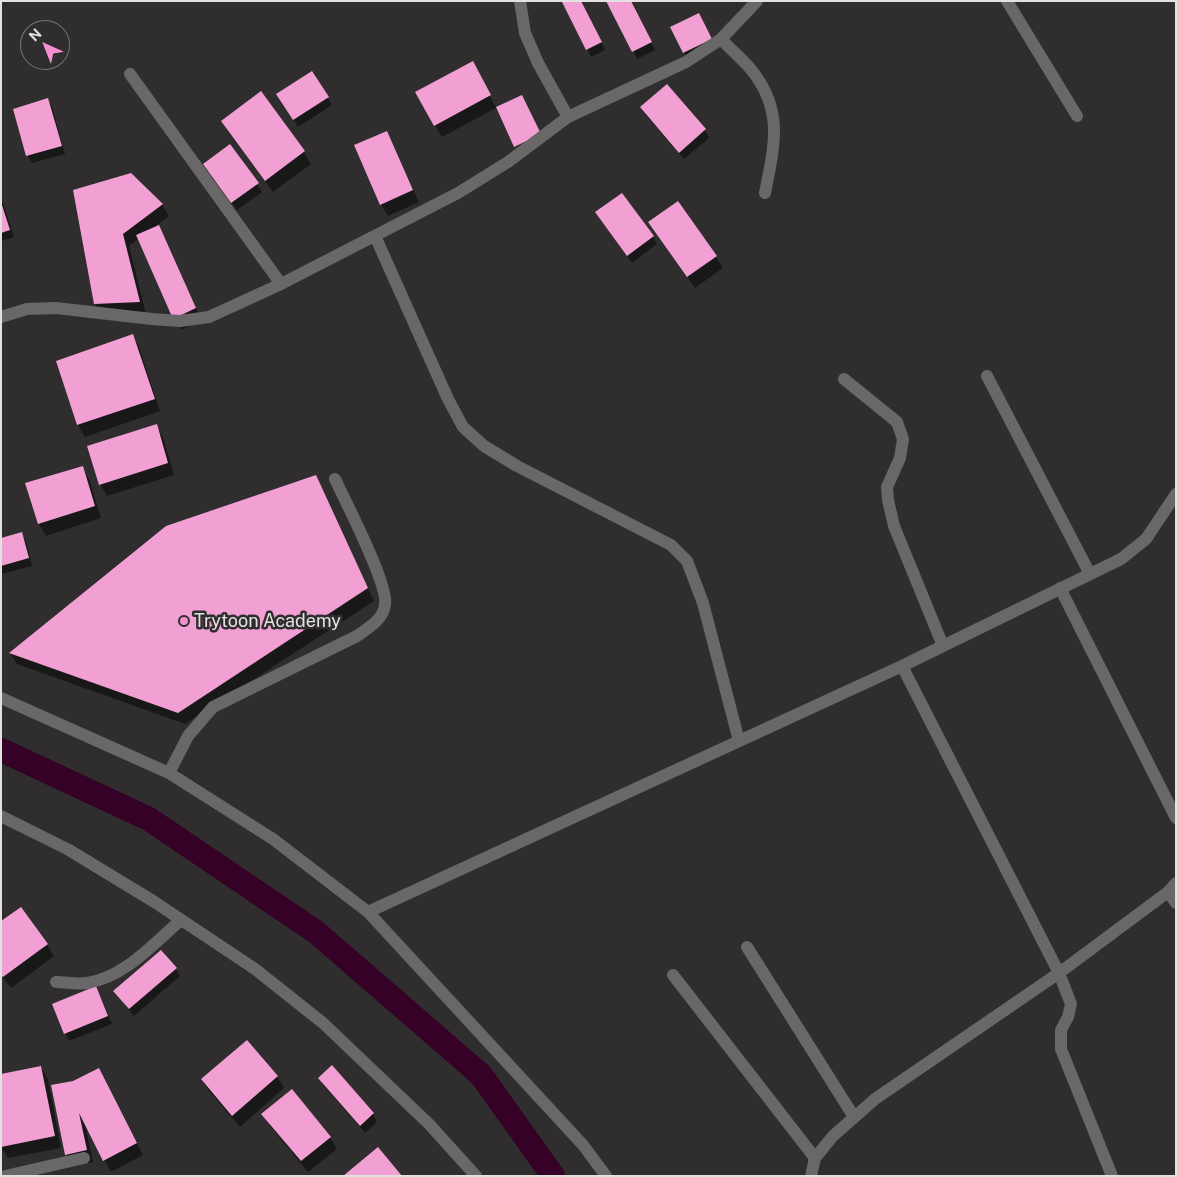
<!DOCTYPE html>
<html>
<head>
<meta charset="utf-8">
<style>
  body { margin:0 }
  #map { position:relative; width:1177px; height:1177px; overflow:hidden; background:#302d2e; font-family:"Public Sans",sans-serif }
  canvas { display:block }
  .frame { position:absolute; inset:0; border:2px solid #e3e1e2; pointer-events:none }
  .north { position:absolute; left:20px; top:20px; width:50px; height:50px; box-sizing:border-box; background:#302d2e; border:1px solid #787576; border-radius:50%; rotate:316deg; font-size:14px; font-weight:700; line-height:20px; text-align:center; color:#e3e1e2 }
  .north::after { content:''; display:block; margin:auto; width:18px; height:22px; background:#f591d2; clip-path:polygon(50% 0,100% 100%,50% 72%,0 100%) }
</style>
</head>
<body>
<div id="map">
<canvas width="1177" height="1177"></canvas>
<div class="frame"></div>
<div class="north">N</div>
</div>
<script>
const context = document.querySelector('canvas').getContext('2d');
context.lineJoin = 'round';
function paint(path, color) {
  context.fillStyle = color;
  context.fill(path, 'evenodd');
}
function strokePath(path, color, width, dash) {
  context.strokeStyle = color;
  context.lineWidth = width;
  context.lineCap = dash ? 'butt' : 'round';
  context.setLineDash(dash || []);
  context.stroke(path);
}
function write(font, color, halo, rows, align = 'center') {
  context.font = font + ' "Public Sans",sans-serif';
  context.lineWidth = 5;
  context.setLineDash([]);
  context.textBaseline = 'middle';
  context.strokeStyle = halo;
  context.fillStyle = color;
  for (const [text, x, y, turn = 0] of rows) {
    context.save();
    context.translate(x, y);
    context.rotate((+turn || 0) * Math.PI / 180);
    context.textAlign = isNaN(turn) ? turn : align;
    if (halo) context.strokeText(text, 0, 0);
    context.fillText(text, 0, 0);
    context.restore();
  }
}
paint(new Path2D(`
  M580,1L605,50L591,57L587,49Z
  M631,1L655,50L637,59L633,51Z
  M671,28L716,47L688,60Z
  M312,73L332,105L298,127L282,102Z
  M479,75L496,108L442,137L435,125Z
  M260,93L304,152L311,164L273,192L229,133L222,121Z
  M47,100L52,107L65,154L32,163L28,156Z
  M641,108L705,130L709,138L684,159L646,115Z
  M386,132L419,202L388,216L381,204Z
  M230,146L262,192L237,210L209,172Z
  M131,175L162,205L169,216L157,225L165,238L201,320L181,330L138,239L129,246L146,314L102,316L95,304L74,191Z
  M1,197L14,237L1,241Z
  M601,220L653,237L657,244L632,263Z
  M650,223L716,257L723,268L695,288Z
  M132,336L139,347L160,411L85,437L78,425L57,362Z
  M156,426L163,437L174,475L107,496L100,484Z
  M82,467L89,479L101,518L46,536L39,524L27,484Z
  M315,476L374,601L185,724L17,664L10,653Z
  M21,534L26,541L32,566L1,574V539Z
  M47,945L54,956L11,988L1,975Z
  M176,969L180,976L134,1016L114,991Z
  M96,987L112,1024L69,1041L53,1004Z
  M41,1067L48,1079L61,1148L8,1158L1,1147Z
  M332,1067L373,1114L377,1122L365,1133L324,1086L319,1078Z
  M277,1076L284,1088L240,1127L209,1091L202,1080Z
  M105,1081L143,1155L111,1172L85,1124L93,1162L73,1166L66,1154L52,1086Z
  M263,1114L330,1137L337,1149L308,1172L270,1126Z`), '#0007');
strokePath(new Path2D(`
  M1,750L149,819L316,932L481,1075L553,1176`), '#350127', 24);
paint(new Path2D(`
  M564,1H581L602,42L586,50L562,2Z
  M606,1H631L652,42L632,52Z
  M699,13L712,39L683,53L670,27Z
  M473,61L491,95L434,126L415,92Z
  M312,71L329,97L293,120L276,94Z
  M667,84L706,129L679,153L640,107Z
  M261,91L305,151L265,181L221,121Z
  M522,95L541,134L514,147L496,107Z
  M48,98L62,146L26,156L13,109Z
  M387,131L413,190L380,205L354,145Z
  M230,144L259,183L231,203L203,164Z
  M131,173L163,204L123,234L140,302L94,304L73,190Z
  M622,193L654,236L627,256L595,212Z
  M678,201L717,256L687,277L648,222Z
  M1,202L10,230L1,233Z
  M159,225L196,308L173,319L136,235Z
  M133,334L155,399L77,425L56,361Z
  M157,424L168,463L99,485L87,446Z
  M83,466L95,506L38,524L25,483Z
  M316,475L368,588L178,713L9,653L166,526Z
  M22,532L29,558L1,566V538Z
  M21,907L48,944L3,977L1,975V921Z
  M161,950L177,968L129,1009L113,991Z
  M96,986L108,1016L64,1034L52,1004Z
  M247,1040L278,1076L232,1116L201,1079Z
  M332,1065L374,1113L360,1126L318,1078Z
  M41,1066L55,1136L1,1147V1074Z
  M99,1068L137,1143L103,1161L79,1113L87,1150L65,1155L51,1085L73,1081Z
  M292,1089L331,1137L301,1161L261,1114Z
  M378,1147L402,1176H343Z`), '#f2a0d4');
strokePath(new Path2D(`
  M520,1L525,33L538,63L568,117
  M1007,1L1077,116
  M721,39C731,50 744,60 753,72C784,112 774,147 765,193
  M130,74L281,284
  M375,236L448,399L463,427L484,446L517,466L671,545L687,561L703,603L739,741
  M1,317L27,309L56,308L152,319L180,321L209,317L281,284L458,193L508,162L568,117L686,62L721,39L757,1
  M987,376L1090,574
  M844,379L897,422L903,439L900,458L887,487L888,500L894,526L943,646
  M1060,588L1176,818
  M902,666L1059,973L1071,1004L1068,1017L1061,1030V1049L1112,1176
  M1,698L169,773L273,839L368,912L583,1145L606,1176
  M169,773L188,736L213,707L357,636C368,628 383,620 385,605C389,585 346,503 335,479
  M1,816L69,850L153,901L255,969L323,1023L429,1124L476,1176
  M1168,892L1176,903
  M368,912L902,666L1121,559L1146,539L1176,494
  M747,947L854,1117
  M673,975L815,1158
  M56,982C66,982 77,985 87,983C125,977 153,944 181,920
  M5,1176L84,1158
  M811,1176L815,1158L833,1136L875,1099L1059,973L1168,892L1176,883`), '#696768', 12);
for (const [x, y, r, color] of [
  [184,621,5,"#f591d2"]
]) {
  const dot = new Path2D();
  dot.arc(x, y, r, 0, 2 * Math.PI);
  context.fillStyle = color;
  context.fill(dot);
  strokePath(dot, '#302d2e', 2);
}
write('18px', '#e3e1e2', '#302d2e', [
  ["Trytoon Academy",194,621]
], 'left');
</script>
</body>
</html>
